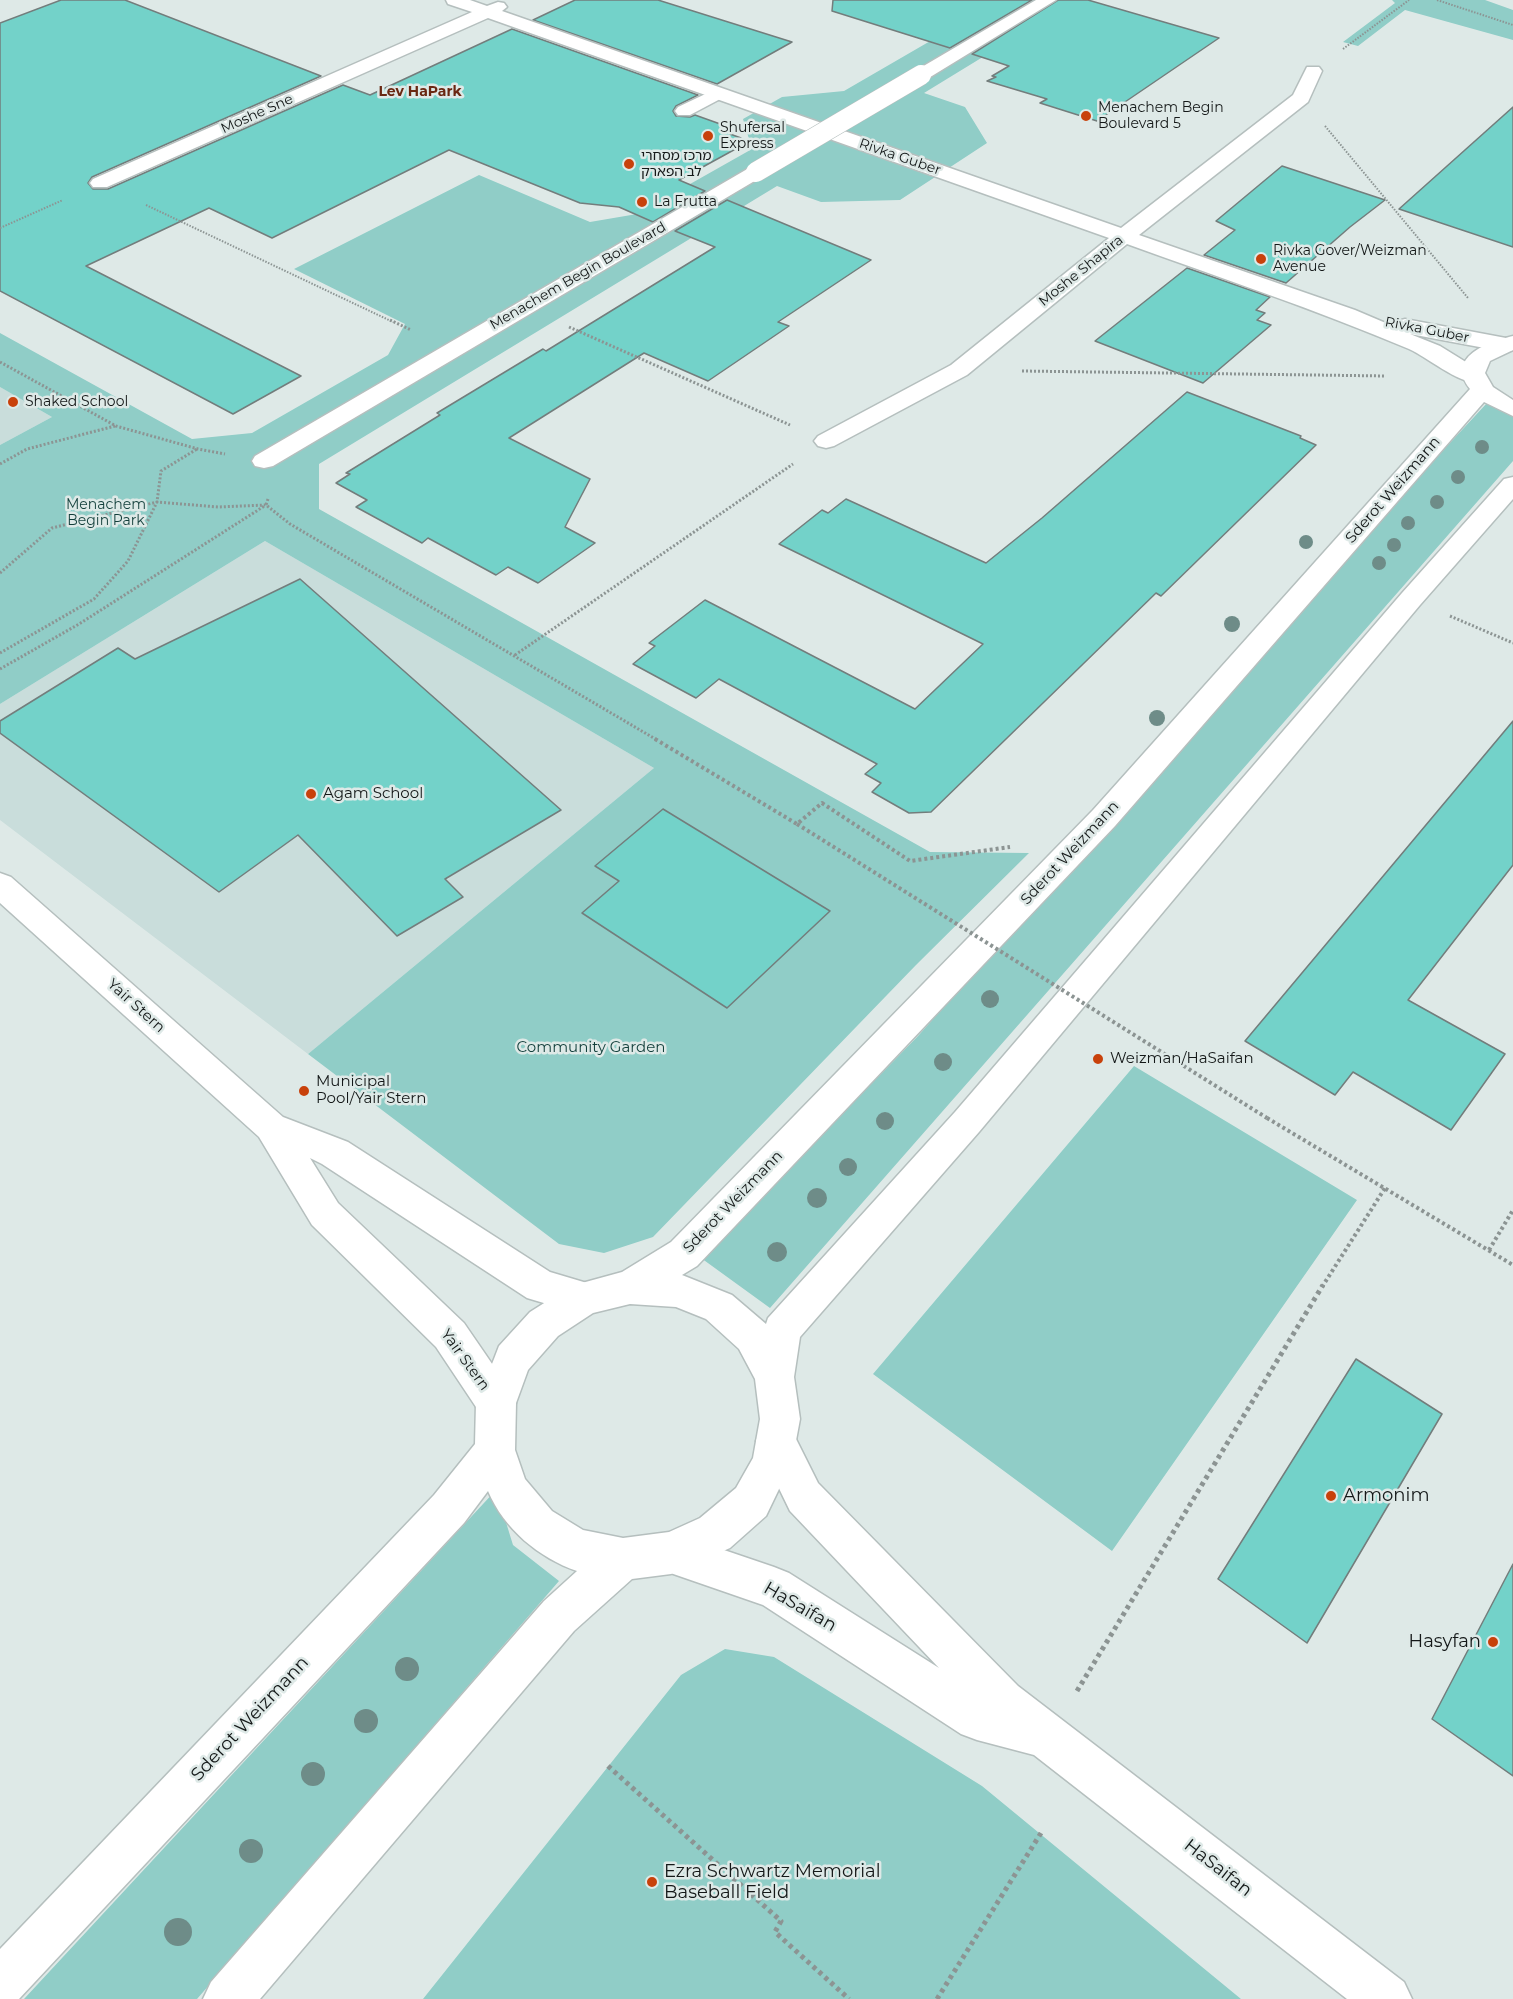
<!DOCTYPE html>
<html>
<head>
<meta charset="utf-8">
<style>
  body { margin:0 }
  canvas { display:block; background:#dee9e7 }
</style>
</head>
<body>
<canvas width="1513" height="1999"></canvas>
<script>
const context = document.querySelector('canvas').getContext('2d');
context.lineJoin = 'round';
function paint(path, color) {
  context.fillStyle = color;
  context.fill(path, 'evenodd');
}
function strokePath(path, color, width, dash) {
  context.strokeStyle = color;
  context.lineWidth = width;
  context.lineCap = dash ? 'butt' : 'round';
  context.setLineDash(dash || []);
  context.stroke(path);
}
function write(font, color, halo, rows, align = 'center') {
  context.font = font + ' Montserrat,"Noto Sans Hebrew",sans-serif';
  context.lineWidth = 5;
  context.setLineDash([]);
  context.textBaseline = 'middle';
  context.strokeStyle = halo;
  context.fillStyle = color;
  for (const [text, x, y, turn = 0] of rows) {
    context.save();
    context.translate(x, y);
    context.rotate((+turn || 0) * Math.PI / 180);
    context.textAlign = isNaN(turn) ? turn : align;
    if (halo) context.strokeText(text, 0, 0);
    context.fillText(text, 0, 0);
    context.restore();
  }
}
paint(new Path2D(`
  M0,387L52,417L0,445Z
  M265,541L654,768L308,1054L0,820V704Z`), '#c9dddb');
paint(new Path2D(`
  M1001,0H1076L924,93L965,107L987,143L900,200L821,202L777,186L319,464V509L930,852L1029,853L916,965L653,1237L604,1253L559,1244L308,1054L654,768L265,541L0,704V445L52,417L0,387V333L192,439L252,433L388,355L405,324L294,269L479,175L590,222L637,214L752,149L743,119L782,97L844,91Z
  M1392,0H1485L1513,10V40L1405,10L1358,46L1343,42L1395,3Z
  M1487,403L1513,416V461L770,1308L701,1258L918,1036L1332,570Z
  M1134,1066L1357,1200L1112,1551L873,1374Z
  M496,1490L513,1545L559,1581L197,1999H24Z
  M725,1649L774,1657L982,1786L1241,1999H423L681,1675Z`), '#90cdc7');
const building = new Path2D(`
  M61,0H125L321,76L92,177L88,183L93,189H108L343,85L370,95L512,29L698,95L676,106L673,111L676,116L690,117L695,115L737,130L730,134L741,138L731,143L741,146L679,180L705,191L653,222L619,207L580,203L449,150L272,238L209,208L86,266L301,376L233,414L0,291V23Z
  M575,0H658L792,42L717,84L533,20Z
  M833,0H1032L950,48L832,11Z
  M1058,0H1088L1219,38L1097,121L1040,103L1047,99L987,81L996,77L992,76L1009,66L972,54Z
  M1513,107V247L1399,209Z
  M1282,166L1385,200L1350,227L1286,283L1204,255L1235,230L1216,221Z
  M727,200L871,260L778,322L789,326L708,381L644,353L509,438L590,479L565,527L595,543L538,583L508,567L496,575L428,538L422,543L356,507L367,500L336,483L350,474L346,473L440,415L437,413L543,349L546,351L715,247L675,231Z
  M1187,268L1270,297L1256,310L1265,313L1257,320L1271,325L1203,383L1095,341Z
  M1187,392L1301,436L1300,438L1316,445L1161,596L1156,593L931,812L909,813L872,792L881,783L865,774L877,764L719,679L696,698L633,664L655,646L649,643L705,600L915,709L983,644L779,544L822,510L828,513L846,499L986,563L1042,518Z
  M300,579L561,810L445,879L463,897L397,936L298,835L219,892L0,733V721L118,648L135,659Z
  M1513,721V865L1408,1000L1505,1054L1451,1130L1353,1072L1335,1095L1245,1041Z
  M663,809L830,911L727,1008L582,913L619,881L595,866Z
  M1356,1359L1442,1414L1307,1643L1218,1579Z
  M1513,1564V1776L1432,1719Z`);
paint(building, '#73d2c9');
strokePath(building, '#737d7c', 1.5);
const lane = new Path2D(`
  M718,88L726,93L724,97L690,115H678L675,111L678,107Z`);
const street = new Path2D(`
  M446,0H470L487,6L498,2L504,3L507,7L502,11L1121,228L1293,95L1307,67H1319L1322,71L1308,102L1139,235L1355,310L1395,327L1397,321L1405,319L1506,338L1513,340V350L1506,352L1410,334L1440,346L1482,372L1485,377L1482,382C1462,387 1429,358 1409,349C1317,310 1221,278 1127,244L967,375L834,446L826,448L818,446L814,441L818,436L951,365L1109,238L488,18L107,187H93L90,183L93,179L472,12L448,4Z
  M1036,0H1056L927,79H915L912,75L915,71Z
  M756,166L763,168L766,172L763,176L273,466L264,468L255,466L252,461L255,456L749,168Z
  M0,873L11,877L283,1117L348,1142L550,1272L597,1286L603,1298L597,1310L584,1315L527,1298L322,1164L310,1158L338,1203L464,1323L510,1390L516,1403L510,1416L496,1422L482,1416L436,1347L312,1225L259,1137L0,903Z
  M776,1422L790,1427L818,1483L1018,1686L1404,1982L1412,1999H1347L1034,1755L977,1740L961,1734L763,1605L656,1568L650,1553L656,1538L671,1532L774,1567L789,1573L939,1668L790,1511L756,1441L762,1427Z`);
const secondary = new Path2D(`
  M1513,336V350L1490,361L1485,373L1493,387L1513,400V416L1484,402L1115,826L697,1266L682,1275L732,1295L766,1324L768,1318L955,1112L1402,593L1504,479L1513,477V499L1420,605L979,1132L800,1337L794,1377L800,1419L792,1462L766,1516L730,1548L671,1574L632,1579L574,1631L260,1999H203L211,1982L544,1601L577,1571C539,1558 504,1529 488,1491L464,1523L19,1999H0V1949L434,1495L475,1444L476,1403L494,1359L499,1346L530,1312L571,1286L622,1272L671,1242L1093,810L1470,389C1445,357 1488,342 1513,336ZM630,1304L676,1307L706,1319L739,1349L755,1379L760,1419L753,1458L736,1488L700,1518L669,1532L623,1538L583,1530L552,1511L525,1479L515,1450L516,1403L528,1370L558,1336L593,1313Z`);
strokePath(lane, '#b5bfbe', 3);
strokePath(street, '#b5bfbe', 3);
strokePath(secondary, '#b5bfbe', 3);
strokePath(new Path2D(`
  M1437,0L1513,25
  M1343,49L1409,0
  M1325,126L1468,298
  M146,205L393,322
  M0,228L63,200`), '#8c9493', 2, [1.5, 1.5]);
strokePath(new Path2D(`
  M390,320L411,330
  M569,327L790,425
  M0,362L116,426L198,449L225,454
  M1022,371L1386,376
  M0,464L27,449L115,426
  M268,499L266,505L290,524L657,740
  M0,573L52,528L157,502L218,507L265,505
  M1450,616L1513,643
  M0,653L94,599L128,561L157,502L161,471L197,449
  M515,655L793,464
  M0,669L79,624L266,505`), '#8c9493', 3, [2, 2]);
strokePath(new Path2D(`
  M655,739L797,824L822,803L910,861L1010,847
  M1267,1118L1513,1265
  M1489,1250L1513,1210
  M1322,1287L1385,1188`), '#8c9493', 4, [3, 3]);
strokePath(new Path2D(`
  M1077,1691L1323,1285
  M608,1766L781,1921L775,1932L849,1999
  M937,1999L1041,1833`), '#8c9493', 5, [4, 4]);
paint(lane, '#fff');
paint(street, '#fff');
paint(secondary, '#fff');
const streetBridge = new Path2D(`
  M756,172L921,75`);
strokePath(streetBridge, '#b5bfbe', 21, []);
strokePath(new Path2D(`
  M797,824L1267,1118`), '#8c9493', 4, [3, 3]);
strokePath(streetBridge, '#fff', 20);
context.fillStyle = '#6e8c88';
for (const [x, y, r] of [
  [1482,447,7],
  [1458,477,7],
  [1437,502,7],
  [1408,523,7],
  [1306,542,7],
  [1394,545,7],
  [1379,563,7],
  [1232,624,8],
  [1157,718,8],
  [990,999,9],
  [943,1062,9],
  [885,1121,9],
  [848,1167,9],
  [817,1198,10],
  [777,1252,10],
  [407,1669,12],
  [366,1721,12],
  [313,1774,12],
  [251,1851,12],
  [178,1932,14]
]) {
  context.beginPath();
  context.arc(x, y, r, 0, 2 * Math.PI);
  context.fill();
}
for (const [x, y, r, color] of [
  [1086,116,6,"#c8410b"],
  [708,136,6,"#c8410b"],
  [629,164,6,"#c8410b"],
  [642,202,6,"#c8410b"],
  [1261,259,6,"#c8410b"],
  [13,402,6,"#c8410b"],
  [311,794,6,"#c8410b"],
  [1098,1059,6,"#c8410b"],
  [304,1091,6,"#c8410b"],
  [1331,1496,6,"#c8410b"],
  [1493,1642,6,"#c8410b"],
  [652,1882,6,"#c8410b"]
]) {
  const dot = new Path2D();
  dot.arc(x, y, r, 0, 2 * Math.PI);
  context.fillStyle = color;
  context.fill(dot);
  strokePath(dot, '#dee9e7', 2);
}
write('bold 14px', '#6a2812', '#dee9e7', [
  ["Lev HaPark",420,92]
]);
write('14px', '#141818', '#dee9e7', [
  ["Menachem Begin",1098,108],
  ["Boulevard 5",1098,124],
  ["Shufersal",720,128],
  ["Express",720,144],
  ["מרכז מסחרי",641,156],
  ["לב הפארק",641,172],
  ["La Frutta",654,202],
  ["Rivka Gover/Weizman",1273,251],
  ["Avenue",1273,267],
  ["Shaked School",25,402]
], 'left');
write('14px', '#141818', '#dee9e7', [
  ["Moshe Sne",257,114,-24],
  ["Rivka Guber",900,157,19],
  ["Moshe Shapira",1081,271,-39],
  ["Menachem Begin Boulevard",578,276,-30],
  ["Rivka Guber",1427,330,11]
]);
write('14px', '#123f3b', '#dee9e7', [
  ["Menachem",106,505],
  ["Begin Park",106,521]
]);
write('15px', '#141818', '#dee9e7', [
  ["Sderot Weizmann",1393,490,-49],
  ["Sderot Weizmann",1070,853,-47],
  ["Yair Stern",136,1006,42],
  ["Sderot Weizmann",733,1202,-46],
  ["Yair Stern",465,1360,54]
]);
write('15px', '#141818', '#dee9e7', [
  ["Agam School",323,794],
  ["Weizman/HaSaifan",1110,1059],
  ["Municipal",316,1082],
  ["Pool/Yair Stern",316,1099]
], 'left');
write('15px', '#123f3b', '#dee9e7', [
  ["Community Garden",591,1048]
]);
write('18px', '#141818', '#dee9e7', [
  ["Armonim",1343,1496],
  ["Hasyfan",1481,1642,"right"],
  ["Ezra Schwartz Memorial",664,1872],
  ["Baseball Field",664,1893]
], 'left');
write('18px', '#141818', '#dee9e7', [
  ["HaSaifan",800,1607,30],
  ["Sderot Weizmann",250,1719,-47],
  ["HaSaifan",1218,1868,38]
]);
</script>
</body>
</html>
